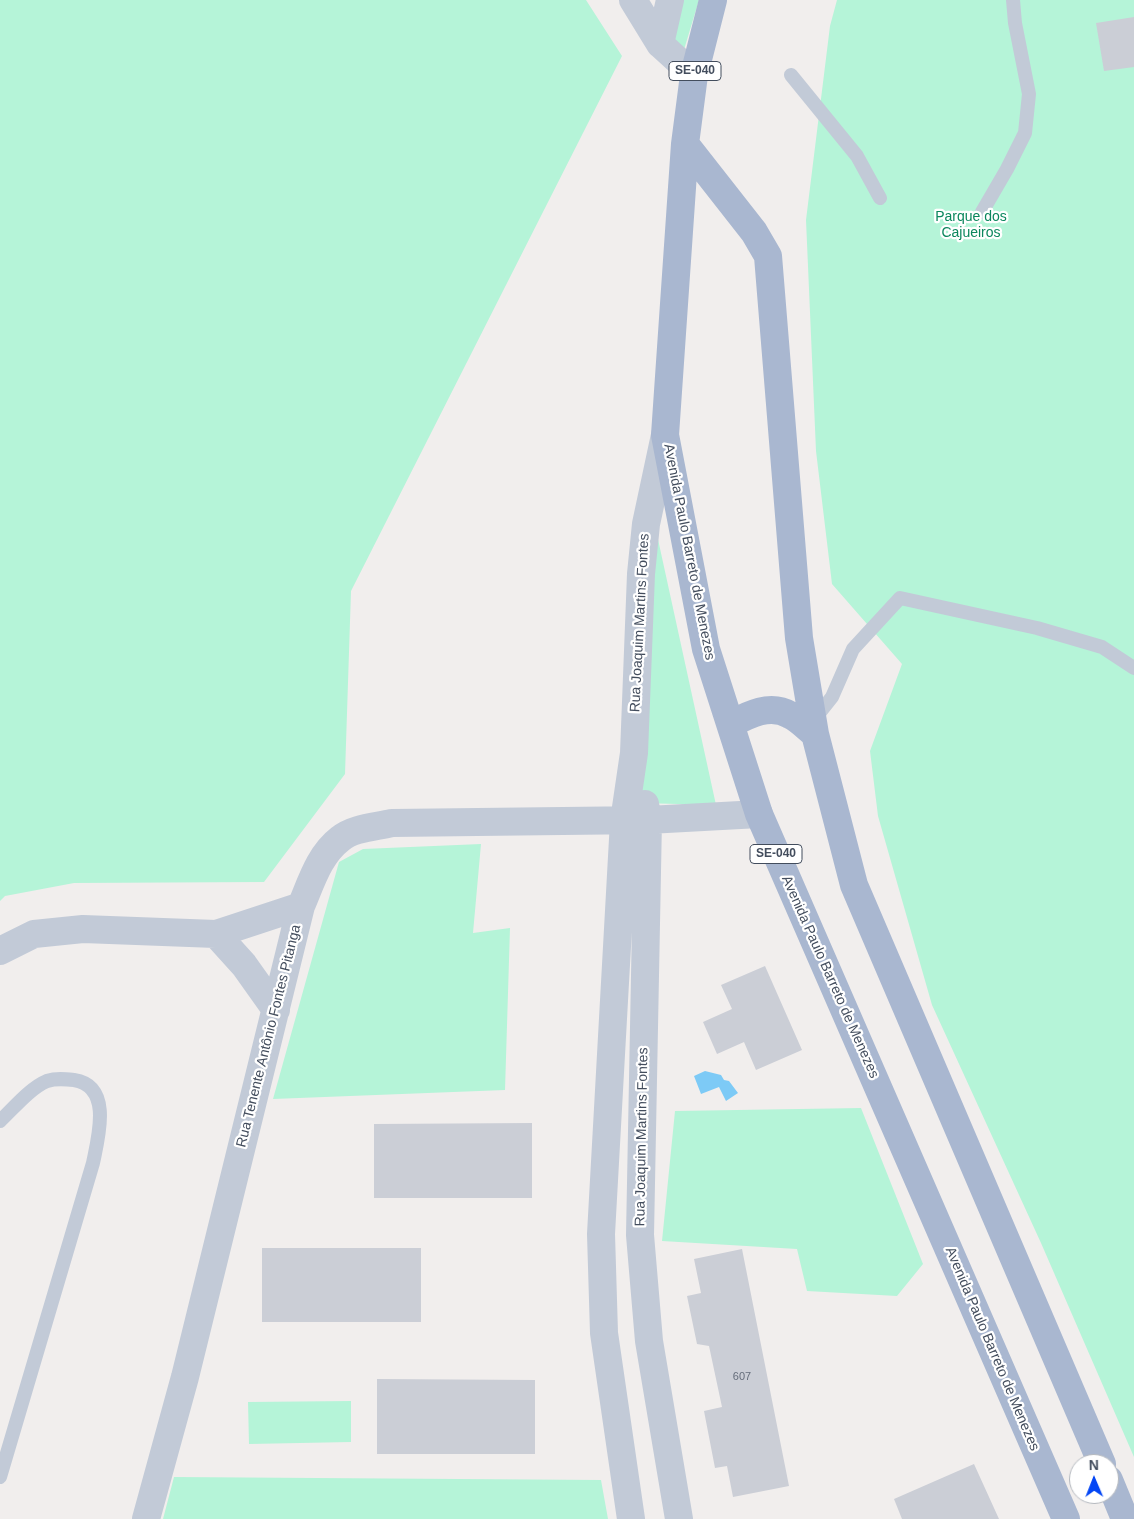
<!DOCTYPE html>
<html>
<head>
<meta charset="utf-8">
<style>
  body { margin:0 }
  #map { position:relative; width:1134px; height:1519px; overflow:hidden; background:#f1eeed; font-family:Arial,sans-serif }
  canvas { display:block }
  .north { position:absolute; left:1069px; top:1454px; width:50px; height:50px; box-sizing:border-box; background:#fff; border:1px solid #b4b8be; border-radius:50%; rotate:359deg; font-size:14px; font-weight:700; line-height:20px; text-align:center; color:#434d5d }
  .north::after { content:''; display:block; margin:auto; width:18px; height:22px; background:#0346f5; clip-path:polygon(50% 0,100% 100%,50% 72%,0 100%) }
</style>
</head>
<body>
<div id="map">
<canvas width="1134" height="1519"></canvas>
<div class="north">N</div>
</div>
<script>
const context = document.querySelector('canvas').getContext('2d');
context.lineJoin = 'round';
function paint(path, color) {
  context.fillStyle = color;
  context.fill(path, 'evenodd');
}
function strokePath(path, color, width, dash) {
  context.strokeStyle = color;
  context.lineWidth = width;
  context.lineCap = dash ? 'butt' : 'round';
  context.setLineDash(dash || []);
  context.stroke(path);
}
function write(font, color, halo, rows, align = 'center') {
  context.font = font + ' Arial,sans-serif';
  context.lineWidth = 4.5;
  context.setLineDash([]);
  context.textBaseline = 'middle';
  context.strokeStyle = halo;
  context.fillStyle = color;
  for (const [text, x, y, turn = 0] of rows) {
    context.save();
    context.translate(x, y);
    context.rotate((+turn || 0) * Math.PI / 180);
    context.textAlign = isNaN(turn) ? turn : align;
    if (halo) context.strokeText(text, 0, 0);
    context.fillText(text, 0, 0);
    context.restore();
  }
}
paint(new Path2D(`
  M0,0H586L622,56L351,591L345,774L264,882L74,883L5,896L0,901Z
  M682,0H699L683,53L671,40Z
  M837,0H1134V1457L1041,1243L932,1005L878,816L870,751L902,664L832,584L816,451L806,220L830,26Z
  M654,521L716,805L640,803Z
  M481,844L473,933L510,928L505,1090L273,1099L339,862L363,849Z
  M861,1108L923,1264L897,1296L807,1291L797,1249L662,1241L675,1111Z
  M351,1401V1442L249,1444L248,1402Z
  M174,1477L601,1480L608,1519H163Z`), '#b5f4d8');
paint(new Path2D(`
  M705,1071L721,1075L724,1080L729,1081L738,1093L726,1101L719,1087L701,1094L694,1076Z`), '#7dcaf6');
paint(new Path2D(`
  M1134,17V67L1104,71L1096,23Z
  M765,966L802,1050L756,1070L744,1042L717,1054L703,1022L732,1009L721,985Z
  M532,1123V1198H374V1124Z
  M262,1248H421V1322H262Z
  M742,1249L789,1486L733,1497L727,1466L715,1468L704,1411L722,1407L709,1346L697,1344L687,1296L701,1293L694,1259Z
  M377,1379L535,1380V1454H377Z
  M974,1464L999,1519H902L894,1499Z`), '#cbced6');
strokePath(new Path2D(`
  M791,75L857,156L880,198
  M982,212L1007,169L1025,133L1029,94L1015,23L1013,0
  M813,721L832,697L853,649L900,598L1037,628L1102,647L1134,668
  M0,1121C13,1109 30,1088 47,1081C56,1078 65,1079 74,1080C113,1086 98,1138 93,1163L0,1477`), '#c2cad7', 14);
strokePath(new Path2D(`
  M633,0L660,44L694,75
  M660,44L670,0
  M645,804L648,820L640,1235L649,1341L679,1519
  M216,934L244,965L276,1010
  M0,951L34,934L83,929L216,934L301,906
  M146,1519L185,1377L301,906C311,883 319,855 340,839C353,828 375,827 392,823L648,820L759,814
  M631,1519L604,1333L601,1234L624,821L634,753L641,574L646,524L665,435`), '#c2cad7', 28);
strokePath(new Path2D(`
  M713,0L694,75L685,144L665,435L706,649L759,814L1066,1519
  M685,144L754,232L768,256L799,638L815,734L854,885L1102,1464
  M731,724C748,715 770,703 790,715C799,719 807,728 815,734
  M1109,1480L1125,1519`), '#a9b7d0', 28);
write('11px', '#656d7b', null, [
  ["607",742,1377]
]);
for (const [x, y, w] of [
  [695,71,52],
  [776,854,52]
]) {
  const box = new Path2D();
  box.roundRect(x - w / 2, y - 9.5, w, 19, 4);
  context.fillStyle = '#fff';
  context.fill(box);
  strokePath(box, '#434d5d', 1);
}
write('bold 12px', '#434d5d', null, [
  ["SE-040",695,71],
  ["SE-040",776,854]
]);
write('14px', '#0b875d', '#fff', [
  ["Parque dos",971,217],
  ["Cajueiros",971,233]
]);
write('14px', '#434d5d', '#fff', [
  ["Avenida Paulo Barreto de Menezes",689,552,79],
  ["Rua Joaquim Martins Fontes",640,623,-87],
  ["Avenida Paulo Barreto de Menezes",830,977,66],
  ["Rua Tenente Antônio Fontes Pitanga",269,1036,-76],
  ["Rua Joaquim Martins Fontes",642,1137,-89],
  ["Avenida Paulo Barreto de Menezes",992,1349,67]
]);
</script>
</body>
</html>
